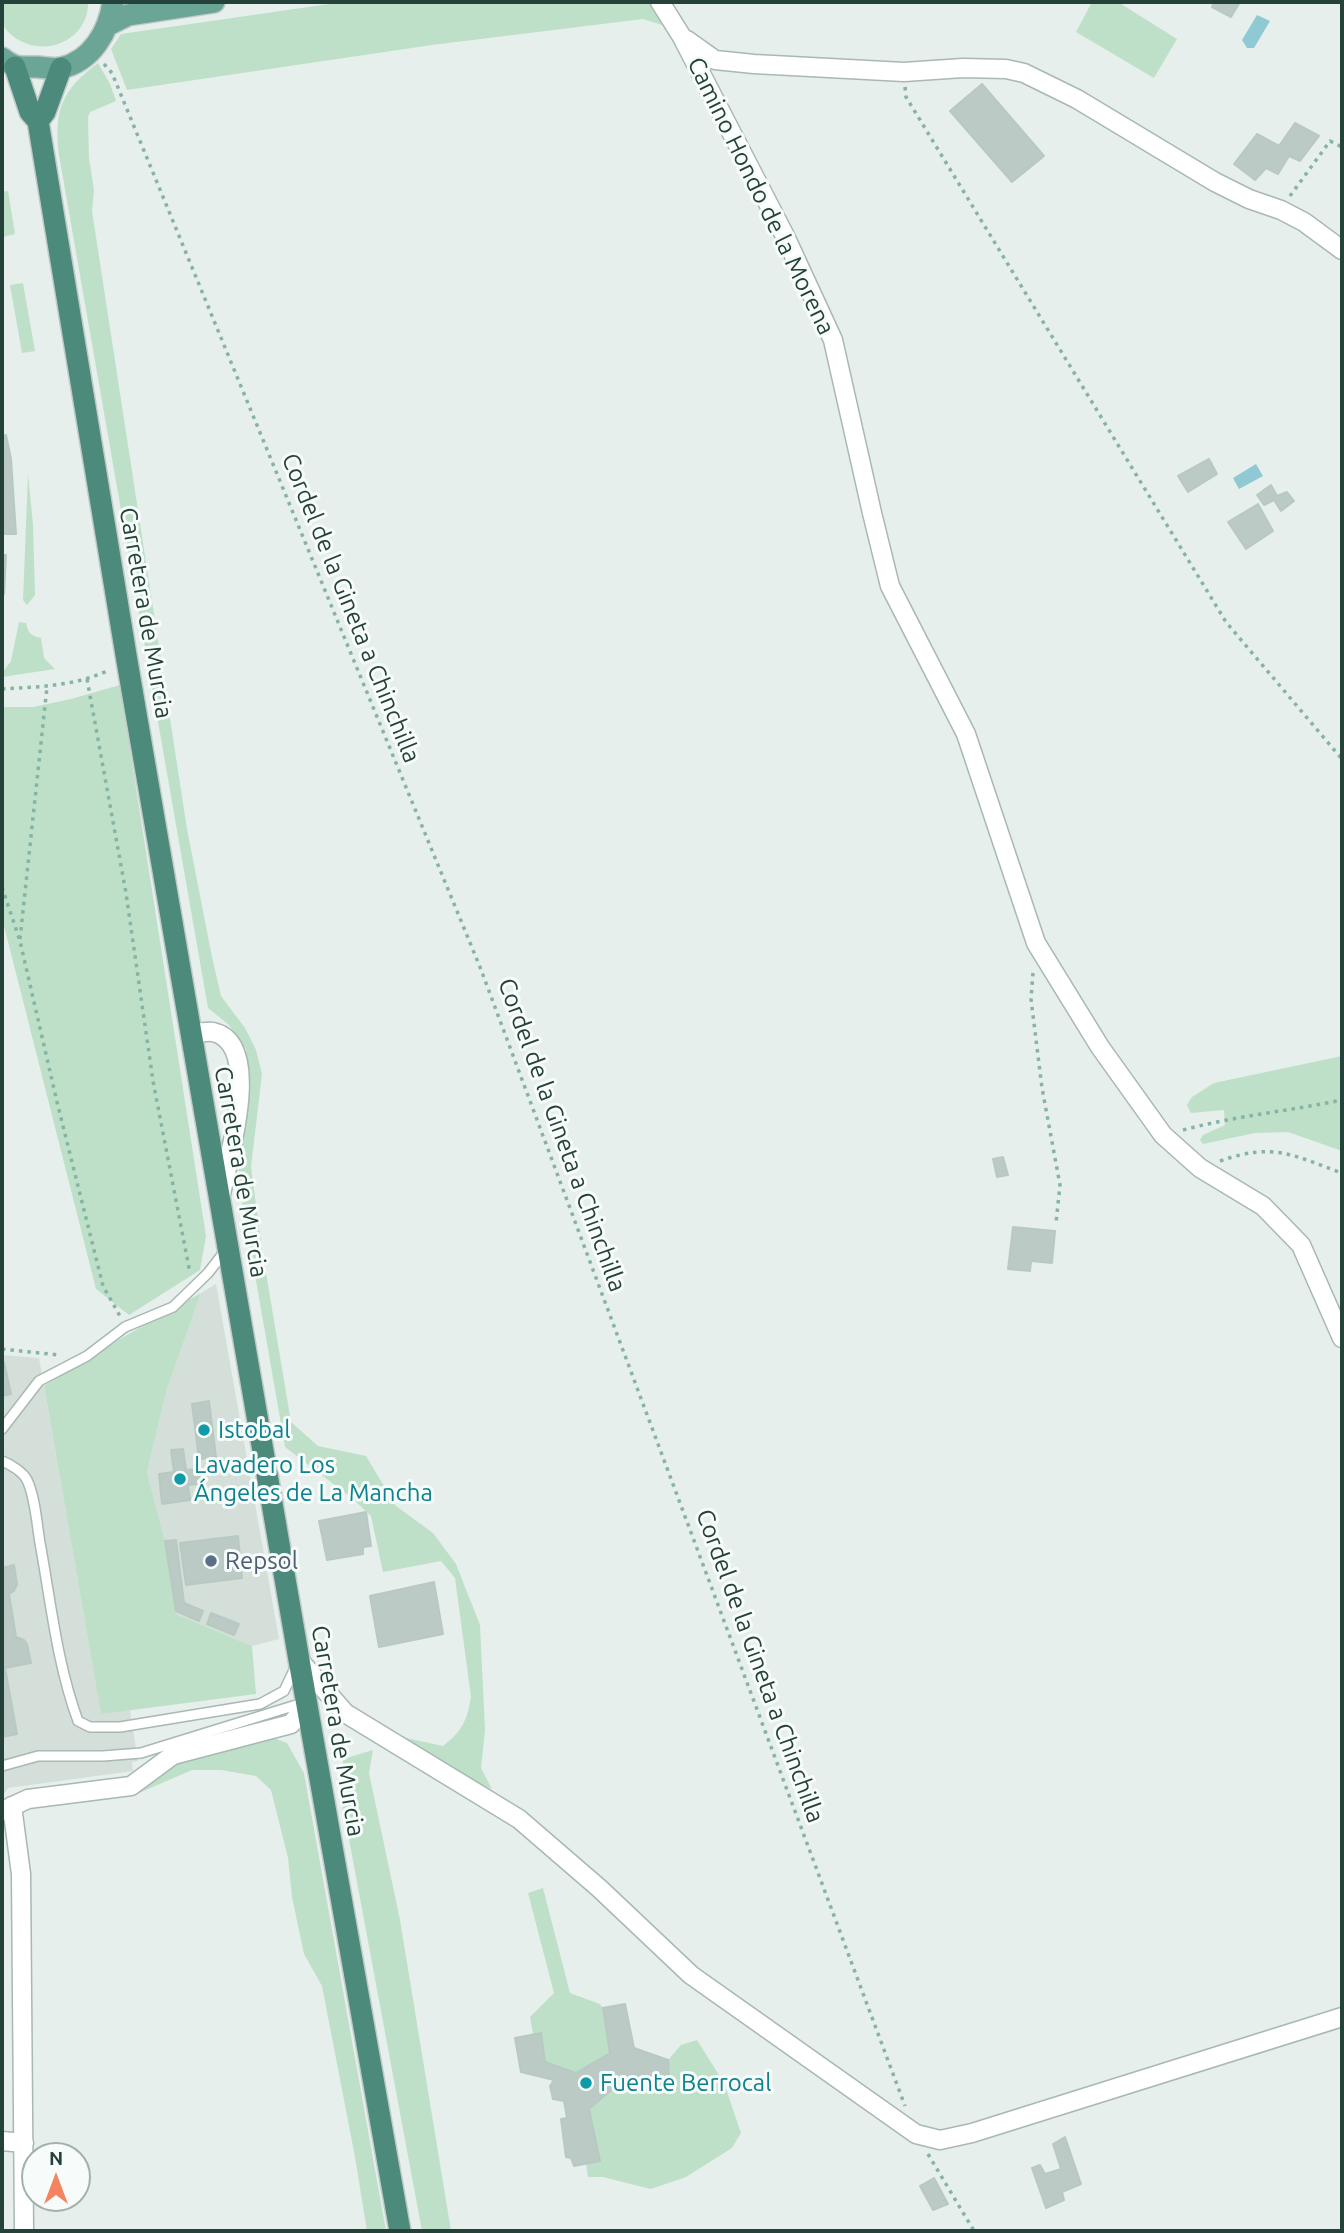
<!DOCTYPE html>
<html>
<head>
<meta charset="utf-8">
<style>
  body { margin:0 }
  #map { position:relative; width:1344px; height:2233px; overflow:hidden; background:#e6efeb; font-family:Ubuntu,sans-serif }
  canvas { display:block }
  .frame { position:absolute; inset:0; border:4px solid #24423a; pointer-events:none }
  .north { position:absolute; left:21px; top:2142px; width:70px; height:70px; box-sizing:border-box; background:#f7fbf9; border:2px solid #a3b1ad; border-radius:50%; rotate:0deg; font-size:19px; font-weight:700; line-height:28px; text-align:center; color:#24423a }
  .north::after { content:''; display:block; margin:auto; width:24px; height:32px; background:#f4845f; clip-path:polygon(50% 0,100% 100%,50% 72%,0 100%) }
</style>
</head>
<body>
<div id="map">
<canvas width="1344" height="2233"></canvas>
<div class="frame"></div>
<div class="north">N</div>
</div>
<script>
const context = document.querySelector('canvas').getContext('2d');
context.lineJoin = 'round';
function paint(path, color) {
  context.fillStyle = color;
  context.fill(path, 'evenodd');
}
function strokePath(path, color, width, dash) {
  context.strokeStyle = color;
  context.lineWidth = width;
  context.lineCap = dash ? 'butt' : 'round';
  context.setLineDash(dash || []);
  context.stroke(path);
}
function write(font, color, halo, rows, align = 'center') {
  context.font = font + ' Ubuntu,sans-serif';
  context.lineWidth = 6;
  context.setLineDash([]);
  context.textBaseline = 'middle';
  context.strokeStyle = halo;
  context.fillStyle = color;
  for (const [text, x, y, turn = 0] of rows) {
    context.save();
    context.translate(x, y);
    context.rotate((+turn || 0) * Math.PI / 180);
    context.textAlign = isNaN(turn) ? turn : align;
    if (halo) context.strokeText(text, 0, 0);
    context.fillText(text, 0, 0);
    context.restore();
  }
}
paint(new Path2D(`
  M216,1284L279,1639L252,1646L176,1614L165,1541L147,1472L167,1389L201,1293Z
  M2,1355L39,1358L101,1713L130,1710L138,1761L132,1762L133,1771L8,1788L2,1797Z`), '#d4dfda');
paint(new Path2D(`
  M2,2H88C89,39 47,58 17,39C12,36 5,30 3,24C0,17 2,9 2,2Z
  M343,2H649L658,12L662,25L643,19L432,45L127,90L111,49L121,34Z
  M1092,2H1118L1177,39L1154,78L1076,32Z
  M98,63L110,84L116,101L90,112L88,117L89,158L94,190L92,211L187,829L212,957L221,996L245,1028L256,1050L262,1074L251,1167L261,1243L291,1422L318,1446L366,1456L396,1506L433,1533L456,1564L480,1625L485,1730L481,1768L492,1789C460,1776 430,1762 406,1738L443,1746C462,1731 467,1721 471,1697L455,1578L441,1561L383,1572L371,1516L353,1499L285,1447L238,1177L248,1074L246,1049L229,1025L208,1008L59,155C54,111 61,90 98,63Z
  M8,191L15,234L3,237L2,192Z
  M23,283L35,351L22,353L10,285Z
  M28,474L33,524L35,595L27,605L23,600Z
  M19,622L26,623C28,633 31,636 41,638L44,658L55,669L2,677V673L11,661Z
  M120,685L206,1236L200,1270L129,1315L96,1289L2,918V707H33L71,699Z
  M1342,1056V1151L1288,1132L1255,1133L1203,1144L1200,1140L1203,1135L1225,1125L1224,1110L1191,1113L1187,1105L1192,1097L1214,1083Z
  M201,1293L167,1389L147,1472L165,1541L176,1614L252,1646L256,1694L101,1714L44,1386L120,1339Z
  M274,1738L287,1743L304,1773L386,2231H367L355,2157L322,1986L304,1954L292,1897L288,1858L271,1790L256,1776L221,1770H192L132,1796L124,1797L185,1757Z
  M373,1750L369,1773L400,1920L451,2231H422L343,1807V1759Z
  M543,1888L570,1993L600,2004L603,2008L610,2053L576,2073L545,2062L541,2033L533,2034L530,2017L554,1993L528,1893Z
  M697,2040L724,2083L741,2133L732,2148L686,2177L651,2189L603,2177H588L586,2164L600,2161L589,2109L630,2074L670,2088L668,2060L681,2045Z`), '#bfe0c8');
paint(new Path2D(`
  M1257,15L1270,21L1254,48H1247L1242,40Z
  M1256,464L1263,476L1239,489L1233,478Z`), '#8ec9d4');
const building = new Path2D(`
  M1214,2H1240L1231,17L1212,7Z
  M982,84L1044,156L1012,182L950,111Z
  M1295,123L1319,136L1300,161L1289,156L1278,174L1266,168L1255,180L1234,164L1257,134L1279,146Z
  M6,435L11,459L16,534H2V436Z
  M1209,459L1217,474L1188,492L1178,476Z
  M1271,485L1277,496L1287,492L1294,501L1281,511L1274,500L1264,505L1257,495Z
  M1258,504L1273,531L1246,549L1228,522Z
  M2,555H6L4,594H2Z
  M1003,1157L1008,1175L997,1177L993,1159Z
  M1013,1227L1055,1231L1052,1263L1031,1261L1030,1271L1008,1269Z
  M2,1362H4L11,1394L2,1396Z
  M209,1401L216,1457L199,1459L192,1404Z
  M183,1449L186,1470L199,1469L201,1484L188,1485L190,1500L162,1504L159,1474L174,1472L171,1450Z
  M366,1512L371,1546L363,1547V1554L327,1560L319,1521Z
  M238,1536L242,1578L186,1585L180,1543Z
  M176,1540L184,1603L203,1611L199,1621L176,1611L165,1541Z
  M14,1565L17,1584L14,1591L9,1594L16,1637L24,1640L27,1644L31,1663L5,1668L17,1734L2,1737V1568Z
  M434,1582L443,1634L379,1647L370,1596Z
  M211,1613L239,1624L234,1635L207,1624Z
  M625,2004L634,2048L668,2060L670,2088L630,2074L589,2109L600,2161L574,2166L571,2158L566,2157L561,2119L567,2118L564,2101L553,2099L550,2086L554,2080L521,2072L515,2038L541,2033L545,2062L576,2073L610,2053L603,2008Z
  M1065,2137L1081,2184L1062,2192L1064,2200L1046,2208L1032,2168L1040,2165L1045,2174L1061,2169L1053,2144Z
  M934,2178L948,2204L933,2210L920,2186Z`);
paint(building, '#bbcac4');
strokePath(building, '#b8c9c2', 2);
const service = new Path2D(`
  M2,1429L39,1381L87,1356L125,1327L173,1307L208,1273L225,1251
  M2,1461C10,1464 23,1472 27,1480C35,1496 37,1525 40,1543C51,1603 57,1664 78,1721L90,1727H120L260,1704L284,1691L295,1668
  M2,1766L38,1756H103L141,1753L306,1702`);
const minor = new Path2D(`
  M660,2L682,37L785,236L833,340L872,513L890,586L966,734L1036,943L1100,1047L1163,1135L1200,1168L1263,1206L1301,1245L1342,1338
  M687,40L715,60L754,64L904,72L963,68L1006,69L1024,73L1077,99L1215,182L1249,199L1281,210L1304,222L1342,250
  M191,1034C197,1033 207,1031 213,1032C264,1043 228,1160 221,1194
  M299,1660L345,1713L519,1819L599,1888L691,1975L916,2134L940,2140L972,2133L1342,2017
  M12,1806L21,1874L24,2231
  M2,1811L28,1799L131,1786L173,1755L291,1724L307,1705
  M2,2141L24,2143`);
const primary = new Path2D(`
  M108,25L128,15L214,2
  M2,58C16,69 21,67 38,67C45,68 54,69 61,68C92,61 109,31 113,2`);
const trunk = new Path2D(`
  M15,67L30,112L38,121
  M38,121L127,661L299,1660L400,2231
  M38,121L45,112L61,68`);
strokePath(service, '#a8b8b2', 12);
strokePath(minor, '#a8b8b2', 21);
strokePath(primary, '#c2cac8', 24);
strokePath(trunk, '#c2cac8', 24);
strokePath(new Path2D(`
  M104,64L112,73L480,967L905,2106
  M905,87L906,97L1226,622L1341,758
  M1290,196L1330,141L1342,147
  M87,679L126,893L153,1081L190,1273
  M2,689C38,687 76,686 109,670
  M2,887L20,941L57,1102L103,1286L120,1316
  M20,939L47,687
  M1033,973L1031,999L1042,1088L1060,1185L1056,1223
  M1183,1130C1235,1116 1289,1111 1342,1100
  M1220,1161C1274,1142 1292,1155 1342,1173
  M2,1349L59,1355
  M928,2154L974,2231`), '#86b3a5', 3.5, [3.5, 5]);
strokePath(service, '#fff', 9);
strokePath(minor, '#fff', 18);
strokePath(primary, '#6aa596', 21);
strokePath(trunk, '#4c8a7c', 21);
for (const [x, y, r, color] of [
  [204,1430,7,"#0f9aa8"],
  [180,1479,7,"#0f9aa8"],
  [211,1561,7,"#5c6f8a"],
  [586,2083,7,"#0f9aa8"]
]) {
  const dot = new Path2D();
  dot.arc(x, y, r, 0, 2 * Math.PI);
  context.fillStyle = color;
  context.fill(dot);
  strokePath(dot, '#f7fbf9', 2.5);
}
write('24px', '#24423a', '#f7fbf9', [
  ["Camino Hondo de la Morena",761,196,64],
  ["Cordel de la Gineta a Chinchilla",351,608,68],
  ["Carretera de Murcia",146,613,80],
  ["Cordel de la Gineta a Chinchilla",562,1135,70],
  ["Carretera de Murcia",241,1172,80],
  ["Cordel de la Gineta a Chinchilla",760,1666,70],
  ["Carretera de Murcia",338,1731,80]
]);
write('24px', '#0d838f', '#f7fbf9', [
  ["Istobal",218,1430],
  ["Lavadero Los",194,1465],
  ["Ángeles de La Mancha",194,1493],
  ["Fuente Berrocal",600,2083]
], 'left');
write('24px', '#4e5e75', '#f7fbf9', [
  ["Repsol",225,1561]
], 'left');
</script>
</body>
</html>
